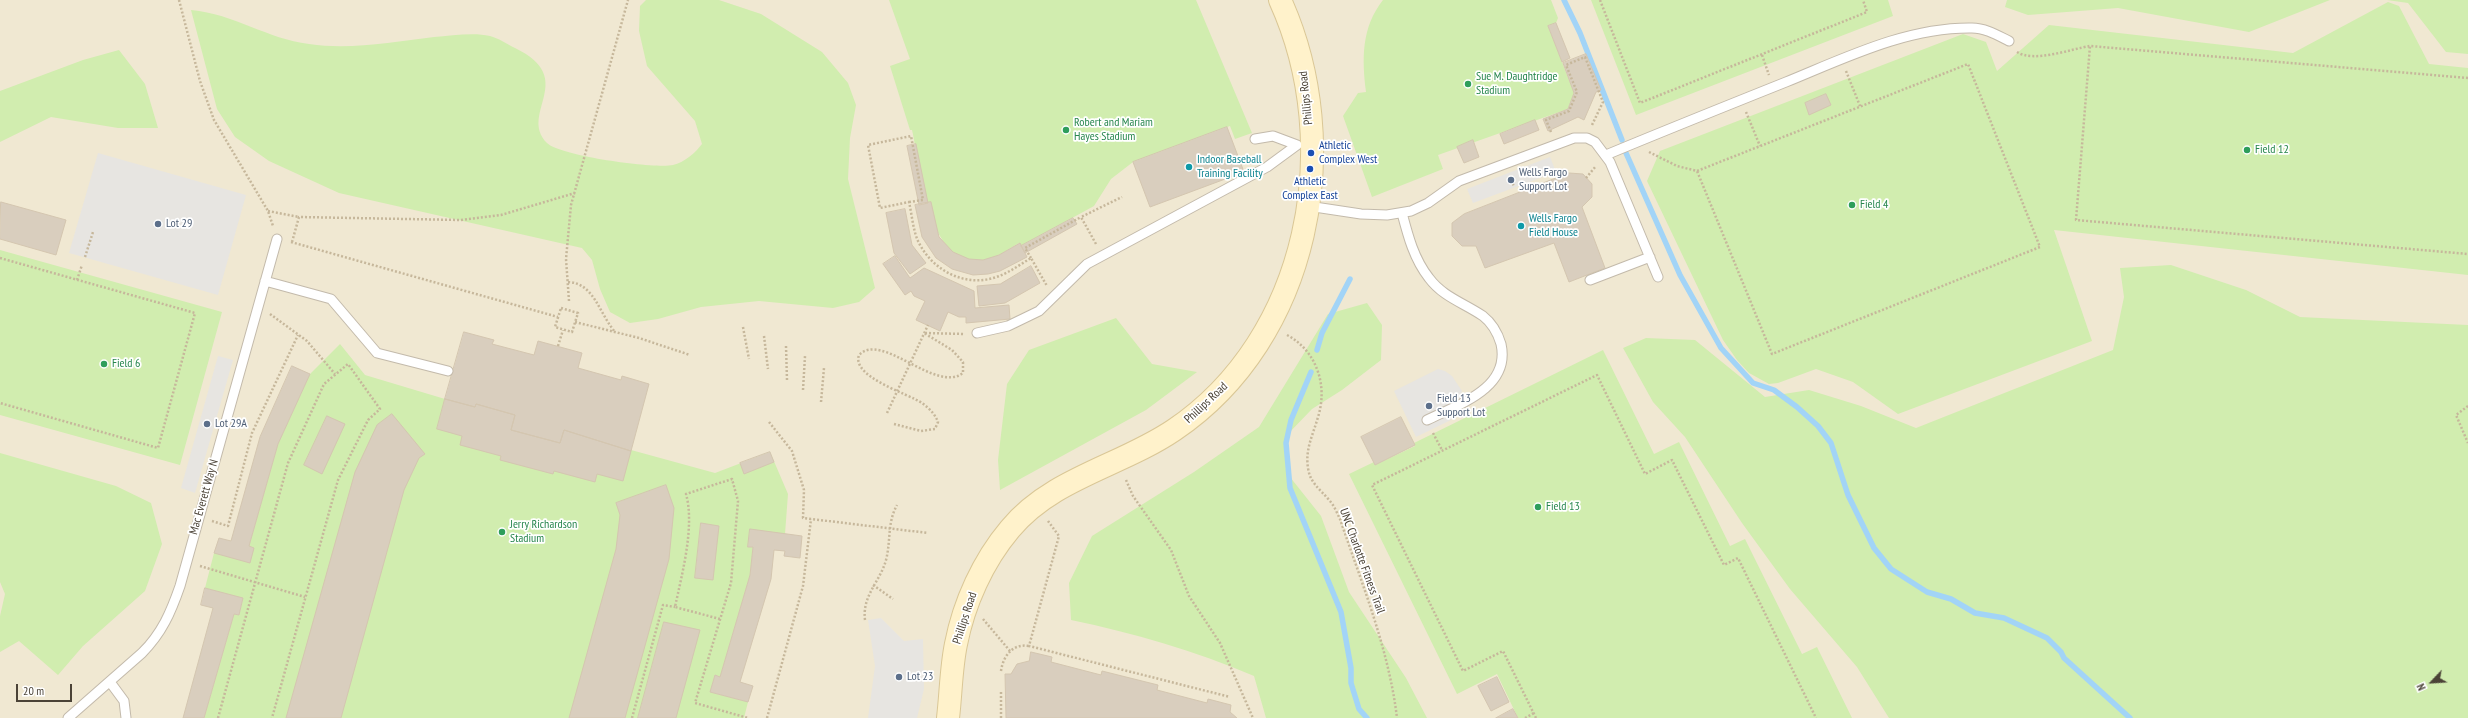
<!DOCTYPE html>
<html>
<head>
<meta charset="utf-8">
<style>
  body { margin:0 }
  #map { position:relative; width:2468px; height:718px; overflow:hidden; background:#f6f2ea; font-family:"PT Sans Narrow",sans-serif }
  canvas { display:block }
  .north { position:absolute; left:2412px; top:662px; width:40px; height:40px; -webkit-text-stroke:3px #fff; paint-order:stroke; rotate:245deg; font-size:11px; font-weight:700; line-height:16px; text-align:center; color:#4b4337 }
  .north::after { content:''; display:block; margin:auto; width:14px; height:18px; background:#4b4337; clip-path:polygon(50% 0,100% 100%,50% 72%,0 100%) }
  .scale { position:absolute; left:16px; top:684px; width:56px; height:18px; box-sizing:border-box; border:2px solid #4b4337; border-top:0; padding-left:5px; font-size:12px; line-height:14px; white-space:nowrap; color:#4b4337; -webkit-text-stroke:3px #fff; paint-order:stroke }
</style>
</head>
<body>
<div id="map">
<canvas width="2468" height="718"></canvas>
<div class="north">N</div>
<div class="scale">20 m</div>
</div>
<script>
const context = document.querySelector('canvas').getContext('2d');
context.lineJoin = 'round';
function paint(path, color) {
  context.fillStyle = color;
  context.fill(path, 'evenodd');
}
function strokePath(path, color, width, dash) {
  context.strokeStyle = color;
  context.lineWidth = width;
  context.lineCap = dash ? 'butt' : 'round';
  context.setLineDash(dash || []);
  context.stroke(path);
}
function write(font, color, halo, rows, align = 'center') {
  context.font = font + ' "PT Sans Narrow",sans-serif';
  context.lineWidth = 3.5;
  context.setLineDash([]);
  context.textBaseline = 'middle';
  context.strokeStyle = halo;
  context.fillStyle = color;
  for (const [text, x, y, turn = 0] of rows) {
    context.save();
    context.translate(x, y);
    context.rotate((+turn || 0) * Math.PI / 180);
    context.textAlign = isNaN(turn) ? turn : align;
    if (halo) context.strokeText(text, 0, 0);
    context.fillText(text, 0, 0);
    context.restore();
  }
}
paint(new Path2D(`
  M0,0H2468V718H0Z`), '#f0e8d2');
paint(new Path2D(`
  M646,0H719L761,14L822,52L848,83L856,105L850,138L848,179L875,288L859,302L833,308L759,301L701,307L658,319L630,323L610,312L600,289L592,260L582,248L339,193L269,161L235,137L217,109L191,10C235,14 267,39 309,44C350,50 393,42 434,37C451,36 473,32 490,36C498,38 507,44 515,48C579,79 518,113 547,143C560,156 655,169 673,165C684,163 696,152 702,144L695,121L647,66L639,31L640,6Z
  M889,0H1196L1252,133L1235,139L1230,126L1133,162L1111,179L1094,206L1021,246L1019,243C1008,249 996,259 983,260C926,267 921,168 912,130H910L890,66L910,59Z
  M1383,0H1551L1558,18L1556,23L1548,26L1574,93L1568,109L1438,155L1443,169L1372,197L1343,116L1358,93L1366,92C1362,59 1361,28 1383,0Z
  M1591,0H1888L1893,16L1636,115Z
  M2007,0H2330L2249,32L2118,8L2028,15L2005,7Z
  M2387,0H2468V54L2446,52L2408,3Z
  M2388,2L2399,6L2429,64L2468,68V275L2054,230L2092,341L1898,414L1853,382L1816,369L1778,383L1769,384L1749,373L1737,360L1723,340L1647,181L1660,151L1963,34L1986,42L1997,71L2049,25L2293,53Z
  M119,50L145,84L158,128H118L51,117L0,142V91L83,60Z
  M0,250L222,312L180,465L0,415Z
  M2171,265L2246,290L2300,317L2468,325V718H1889L1857,667L1790,589L1742,523L1685,437L1653,402L1623,348L1646,338L1695,340L1765,397L1809,390L1861,406L1916,428L2113,350L2124,297L2120,268Z
  M1367,303L1382,325L1381,360L1342,390L1312,409L1286,436V472L1321,516L1349,592L1406,678L1427,718H1266L1254,676C1196,651 1133,633 1071,620L1069,583L1092,536L1194,472L1259,427L1328,314Z
  M1116,318L1152,364L1197,372L1146,410L1000,490L998,460L1007,384L1029,350Z
  M340,344L365,375L445,399L715,473L770,452L788,494L785,534L748,547H753L750,575L720,677L715,675L710,692L748,702L744,718H204L234,614L239,615L243,599L205,588L214,553L249,546L278,444L310,374Z
  M1603,350L1654,454L1679,442L1730,546L1745,539L1802,654L1817,647L1852,718H1518L1497,674L1457,694L1349,474L1374,462L1375,465L1415,446L1414,443Z
  M0,453L116,486L151,503L162,544L145,591L83,646L58,675L19,641L0,652V616L5,594L0,582Z`), '#d1edaf');
paint(new Path2D(`
  M98,153L246,195L218,295L69,253Z
  M1550,157L1556,172L1473,203L1467,189Z
  M218,356L233,360L195,493L181,488Z
  M1438,369L1445,371L1452,376L1462,391L1451,420L1416,437L1394,391Z
  M881,618L904,641L923,639L924,689L917,718H868L875,666L868,620Z`), '#e7e5e1');
strokePath(new Path2D(`
  M1564,0L1580,33L1622,140
  M1626,153L1680,275L1721,348L1753,383L1774,390L1797,407L1818,426L1831,443L1848,495L1874,548L1891,569L1927,592L1951,599L1975,613L2004,618L2047,638L2061,652L2064,658L2130,718
  M1317,350L1322,333L1350,279
  M1311,372L1291,420L1286,443L1290,488L1341,612L1351,668V683L1359,709L1367,718`), '#a2d4f7', 5.5);
const building = new Path2D(`
  M1556,23L1570,58L1562,62L1548,26Z
  M1586,54L1601,90L1596,92L1584,120L1578,117L1548,131L1543,119L1568,109L1574,93L1563,63Z
  M1826,94L1831,105L1809,115L1805,103Z
  M1535,120L1539,130L1504,144L1500,134Z
  M1227,127L1244,172L1150,207L1133,162Z
  M1473,140L1479,157L1464,163L1457,147Z
  M916,144L928,203L919,205L907,146Z
  M1569,173L1583,174L1592,184V197L1582,207L1605,268L1569,282L1554,243L1485,268L1476,246H1462L1452,236V223L1464,214Z
  M1,202L66,220L56,255L0,239Z
  M931,202L939,237L953,252L969,259L983,260L999,255L1020,243L1027,257L1000,271L988,274L973,275L952,269L936,258L922,237L915,205Z
  M905,209L912,245L926,263L910,274L894,253L886,213Z
  M1073,218L1077,224L1025,253L1021,246Z
  M895,256L910,278L924,268L974,291L975,308L1009,305L1010,319L966,323V317H959L948,312L940,331L916,320L925,301L914,296L911,291L905,295L883,264Z
  M1031,266L1040,283L1005,303L979,306L977,286L1000,284Z
  M464,332L494,340L492,344L534,355L538,341L582,353L578,368L621,380L622,376L649,384L631,451L564,430L560,443L511,430L515,415L476,404L475,407L445,399Z
  M292,366L310,374L278,444L249,546L254,548L250,563L214,553L219,538L231,541L260,437Z
  M445,399L475,407L476,404L515,415L511,430L560,443L564,430L631,451L623,481L597,474L595,482L554,471L553,474L500,460L501,456L460,445L462,436L437,429Z
  M392,414L425,454L419,458L404,490L341,718H286L355,472L377,425Z
  M327,416L345,424L322,474L304,465Z
  M1401,417L1415,445L1375,465L1361,437Z
  M770,452L774,462L744,474L740,463Z
  M666,485L674,508L669,559L625,718H569L616,549L620,515L616,503Z
  M701,523L719,526L713,580L695,578Z
  M750,529L802,536L800,558L784,556L785,551L774,550L771,579L740,682L753,686L748,702L710,692L715,675L720,677L750,575L753,547H748Z
  M205,588L243,598L239,615L234,614L204,718H183L213,608L201,605Z
  M664,622L700,630L676,718H638Z
  M1031,652L1052,657L1051,662L1101,675L1102,671L1158,685L1157,690L1207,703L1208,699L1231,705L1230,712L1237,718H1006L1005,674H1011L1017,664L1029,661Z
  M1497,677L1509,702L1491,711L1478,686Z
  M1513,709L1518,718H1496Z`);
paint(building, '#d9cebe');
strokePath(building, '#d4c6b0', 1);
const lane = new Path2D(`
  M1606,155C1666,130 1726,106 1786,82C1845,58 1907,27 1972,28C1985,28 1997,35 2009,41
  M1308,206L1361,214L1387,215L1411,211L1428,203L1459,181L1574,138H1587L1595,142L1610,162L1658,277
  M1402,213C1408,236 1414,259 1429,278C1443,297 1464,303 1483,316C1492,323 1498,334 1501,344C1511,389 1457,405 1427,420
  M1590,280L1650,257
  M265,281L331,299L377,353L448,371
  M977,333L1008,326L1039,311L1087,264L1267,167L1297,145L1273,136L1255,139
  M110,682L124,701L126,718
  M68,718L142,653C162,633 171,612 180,586L277,239`);
const secondary = new Path2D(`
  M948,718C951,693 951,668 956,644C964,603 983,561 1010,529C1052,478 1121,466 1174,430C1310,338 1346,145 1280,0`);
strokePath(lane, '#c3baab', 11);
strokePath(secondary, '#dac796', 24);
strokePath(new Path2D(`
  M179,0L200,81L214,120L268,211L273,226
  M1600,0L1640,103L1867,12L1863,0
  M2017,52C2034,63 2071,49 2090,46
  M1762,55L1769,75
  M1846,71L1860,106
  M2468,78L2090,46L2076,220L2468,254
  M1746,112L1760,146
  M1551,132L1546,120L1569,111L1577,92L1566,65L1585,57L1603,102L1592,125
  M1649,152L1677,166L1697,171L1968,64L2040,247L1772,354L1697,171
  M1510,176L1514,187
  M1586,178L1596,166
  M909,202L923,200L911,136L868,145L880,208L909,202C912,215 913,230 918,241C932,271 967,289 999,276C1010,272 1021,264 1031,258L1047,286
  M268,211L299,217
  M291,242L558,317
  M292,242L299,217L461,220L501,215L575,193
  M1096,244L1081,217L1122,197
  M85,257L93,232
  M0,258L195,313L158,448L0,403
  M1031,258L1025,248L1081,217
  M77,280L82,265
  M568,282C594,283 599,313 615,332
  M569,301L566,259L571,205L628,0
  M561,308L578,313L572,332L555,327Z
  M270,314L307,341L335,374
  M575,322L639,338L690,355
  M743,327L749,359
  M1287,335C1317,351 1328,386 1318,417C1313,435 1305,449 1308,468C1310,483 1320,489 1329,500C1334,505 1337,513 1340,519C1362,584 1389,650 1397,718
  M764,336L768,369
  M558,346L563,330
  M786,346L787,380
  M803,390L805,356
  M821,402L824,368
  M2468,406L2456,415L2468,443
  M887,413L928,325
  M769,422L792,451L804,490L803,518L928,533
  M894,424L921,431L935,429L938,422C935,414 929,408 922,403C909,394 851,377 859,355C882,331 936,394 963,373V362L952,350L924,333L965,334
  M1433,433L1442,450
  M1126,480L1133,496L1171,550L1189,596L1220,643L1253,718
  M212,521L228,526L252,433L298,335
  M1048,521L1059,536L1029,646L1230,697
  M200,566L305,597
  M873,585L893,599
  M720,619L675,607C682,574 695,526 686,494L732,479L738,501L731,583L695,703L748,718
  M983,619L1010,651
  M865,620C862,595 880,582 886,560C891,541 887,523 897,505
  M1001,671C1003,656 1013,643 1029,646
  M218,718L288,463L324,384L348,364L380,409L368,420L338,480L272,718
  M632,718L663,605L675,607
  M767,718L803,586L811,519
  M1001,718V690
  M1525,718L1534,713
  M1536,718L1503,651L1463,671L1372,485L1597,375L1645,474L1672,460L1724,565L1738,558L1816,718`), '#c6b79b', 2.5, [2, 2]);
strokePath(lane, '#fff', 9);
strokePath(secondary, '#fff2cb', 22);
for (const [x, y, r, color] of [
  [1468,84,4,"#2e9e5b"],
  [1066,130,4,"#2e9e5b"],
  [2247,150,4,"#2e9e5b"],
  [1311,153,4,"#1a4fb4"],
  [1189,167,4,"#0f9aa8"],
  [1310,169,4,"#1a4fb4"],
  [1511,180,4,"#5c6f8a"],
  [1852,205,4,"#2e9e5b"],
  [158,224,4,"#5c6f8a"],
  [1521,226,4,"#0f9aa8"],
  [104,364,4,"#2e9e5b"],
  [1429,406,4,"#5c6f8a"],
  [207,424,4,"#5c6f8a"],
  [1538,507,4,"#2e9e5b"],
  [502,532,4,"#2e9e5b"],
  [899,677,4,"#5c6f8a"]
]) {
  const dot = new Path2D();
  dot.arc(x, y, r, 0, 2 * Math.PI);
  context.fillStyle = color;
  context.fill(dot);
  strokePath(dot, '#fff', 1.5);
}
write('12px', '#27864d', '#fff', [
  ["Sue M. Daughtridge",1476,77],
  ["Stadium",1476,91],
  ["Robert and Mariam",1074,123],
  ["Hayes Stadium",1074,137],
  ["Field 12",2255,150],
  ["Field 4",1860,205],
  ["Field 6",112,364],
  ["Field 13",1546,507],
  ["Jerry Richardson",510,525],
  ["Stadium",510,539]
], 'left');
write('12px', '#4b4337', '#fff', [
  ["Phillips Road",1306,98,-96],
  ["Phillips Road",1206,403,-43],
  ["Mac Everett Way N",204,497,-74],
  ["UNC Charlotte Fitness Trail",1362,561,70],
  ["Phillips Road",965,618,-72]
]);
write('12px', '#164399', '#fff', [
  ["Athletic",1319,146],
  ["Complex West",1319,160],
  ["Athletic",1310,182,"center"],
  ["Complex East",1310,196,"center"]
], 'left');
write('12px', '#0d838f', '#fff', [
  ["Indoor Baseball",1197,160],
  ["Training Facility",1197,174],
  ["Wells Fargo",1529,219],
  ["Field House",1529,233]
], 'left');
write('12px', '#4e5e75', '#fff', [
  ["Wells Fargo",1519,173],
  ["Support Lot",1519,187],
  ["Lot 29",166,224],
  ["Field 13",1437,399],
  ["Support Lot",1437,413],
  ["Lot 29A",215,424],
  ["Lot 23",907,677]
], 'left');
</script>
</body>
</html>
